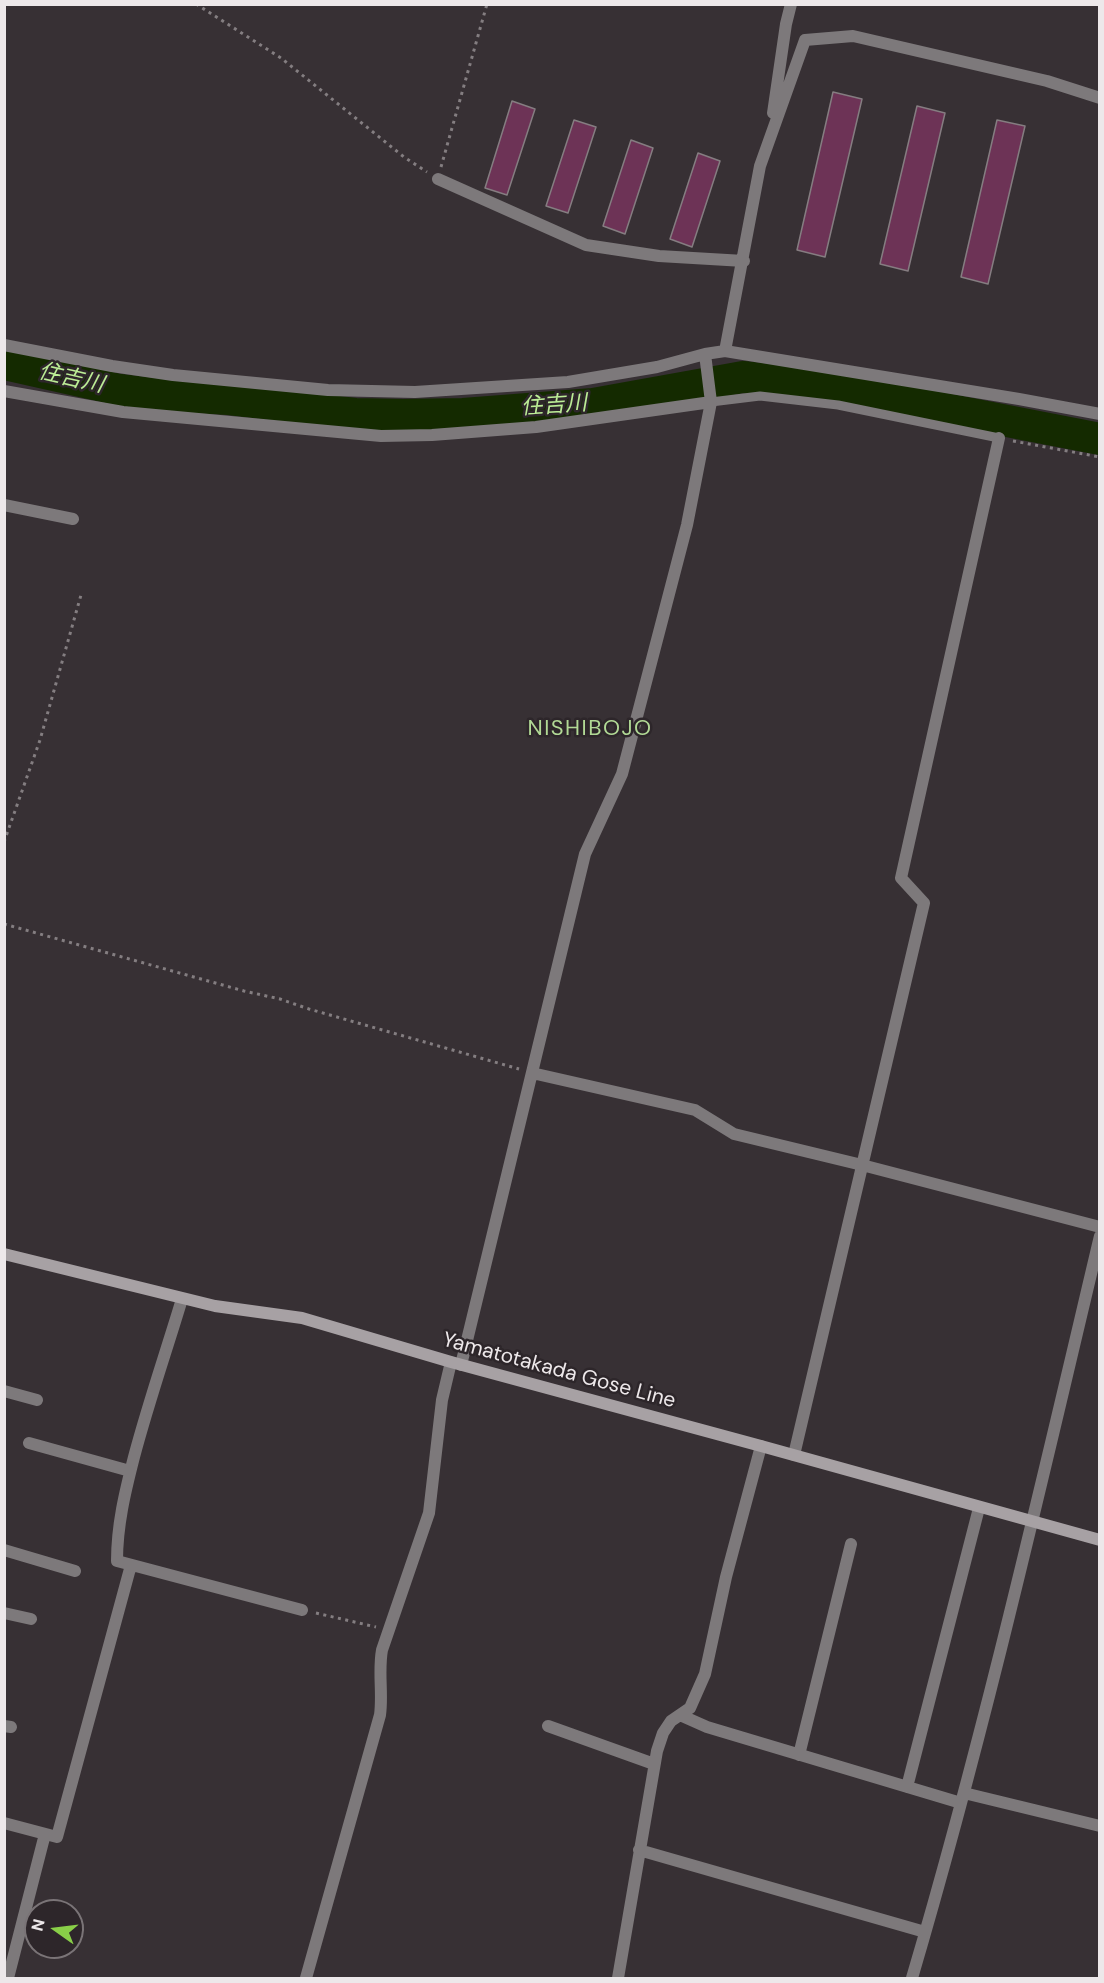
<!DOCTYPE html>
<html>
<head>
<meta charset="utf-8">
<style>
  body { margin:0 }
  #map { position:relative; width:1104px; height:1983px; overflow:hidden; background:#373034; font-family:"DM Sans",sans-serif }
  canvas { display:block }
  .frame { position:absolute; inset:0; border:6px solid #ede8ea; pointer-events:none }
  .north { position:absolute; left:24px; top:1899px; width:60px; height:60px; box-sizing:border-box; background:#2d262a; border:2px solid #7a7477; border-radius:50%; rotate:284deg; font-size:16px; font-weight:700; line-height:24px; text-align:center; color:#ede8ea }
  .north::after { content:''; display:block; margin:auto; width:21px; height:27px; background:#89cf48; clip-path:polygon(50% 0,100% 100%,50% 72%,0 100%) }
</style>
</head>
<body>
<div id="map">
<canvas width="1104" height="1983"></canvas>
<div class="frame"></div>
<div class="north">N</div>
</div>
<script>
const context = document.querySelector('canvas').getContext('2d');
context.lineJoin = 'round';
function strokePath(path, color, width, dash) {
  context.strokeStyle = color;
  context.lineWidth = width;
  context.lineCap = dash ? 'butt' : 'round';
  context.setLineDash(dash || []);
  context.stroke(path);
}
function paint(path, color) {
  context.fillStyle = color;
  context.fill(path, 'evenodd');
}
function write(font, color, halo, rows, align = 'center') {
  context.font = font + ' "DM Sans","Noto Sans JP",sans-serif';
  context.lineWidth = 5;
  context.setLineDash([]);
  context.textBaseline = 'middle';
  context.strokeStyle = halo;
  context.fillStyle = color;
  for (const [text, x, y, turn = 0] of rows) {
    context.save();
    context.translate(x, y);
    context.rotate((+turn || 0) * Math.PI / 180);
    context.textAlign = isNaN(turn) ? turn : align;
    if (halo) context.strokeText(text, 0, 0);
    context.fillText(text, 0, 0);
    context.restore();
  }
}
strokePath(new Path2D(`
  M4,364L120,390L170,396L229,399L355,414L403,415L463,414L593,404L743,377L832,387L1100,439`), '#142a00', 32);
const building = new Path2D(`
  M833,92L862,99L825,257L797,250Z
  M512,101L535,109L507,195L485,188Z
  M917,106L945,113L908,271L880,264Z
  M574,120L596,127L568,213L546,206Z
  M997,120L1025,126L988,284L961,277Z
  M631,140L653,148L625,234L603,226Z
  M698,153L720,161L692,247L670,239Z`);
paint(building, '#6d3356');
strokePath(building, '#857d81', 1.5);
strokePath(new Path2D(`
  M196,4L281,58L404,157L427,172
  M441,167L487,4
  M1013,441L1100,457
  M4,842L40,740L81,595
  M4,924L244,991L280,999L309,1009L519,1069
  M316,1613L376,1627`), '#847e81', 3, [3, 4.5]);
strokePath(new Path2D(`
  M711,402L760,396L838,405L999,438`), '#7d797b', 9);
strokePath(new Path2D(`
  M773,113L786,24L791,4
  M438,179L586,245L659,256L744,261
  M4,345L112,366L173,375L328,390L415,392L568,382L657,367L705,354L725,351L1019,399L1100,414
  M725,351L760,166L805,40L853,36L1047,81L1100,98
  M4,391L123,412L381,436L432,435L536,427L711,402
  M4,505L73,519
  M532,1073L695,1110L734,1134L862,1165L1100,1227
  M182,1299C166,1352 148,1404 134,1457C125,1492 117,1525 117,1561L302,1610
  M461,1365L585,854L622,774L687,525L711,402L705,354
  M4,1391L37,1400
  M29,1443L130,1471
  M794,1455L924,903L901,878L999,438
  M4,1550L75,1571
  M4,1613L31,1619
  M680,1715L707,1727L961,1803
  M4,1726L11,1727
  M548,1726L654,1764
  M799,1755L851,1544
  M907,1787L979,1508
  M964,1793L1100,1826
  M4,1823L57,1837L131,1565
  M639,1850L925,1932
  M8,1978L45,1834
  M306,1978L380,1715C383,1693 378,1672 382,1650L429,1513L442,1400L451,1362
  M618,1978L657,1751L663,1733L671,1721L690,1708L705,1674L726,1577L761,1446
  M912,1978C984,1734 1041,1485 1100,1236`), '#7d797b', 12);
strokePath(new Path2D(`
  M4,1254L215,1306L302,1318L451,1362L761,1446L1100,1540`), '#a7a1a4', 12);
write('21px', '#ede8ea', '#2d262a', [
  ["Yamatotakada Gose Line",559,1371,15]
]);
write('italic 22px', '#bced96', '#2d262a', [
  ["住吉川",71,379,13],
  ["住吉川",554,406,-4]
]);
context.letterSpacing = '1.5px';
write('22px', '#b1d995', '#2d262a', [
  ["NISHIBOJO",590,729]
]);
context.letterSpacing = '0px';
</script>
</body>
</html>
